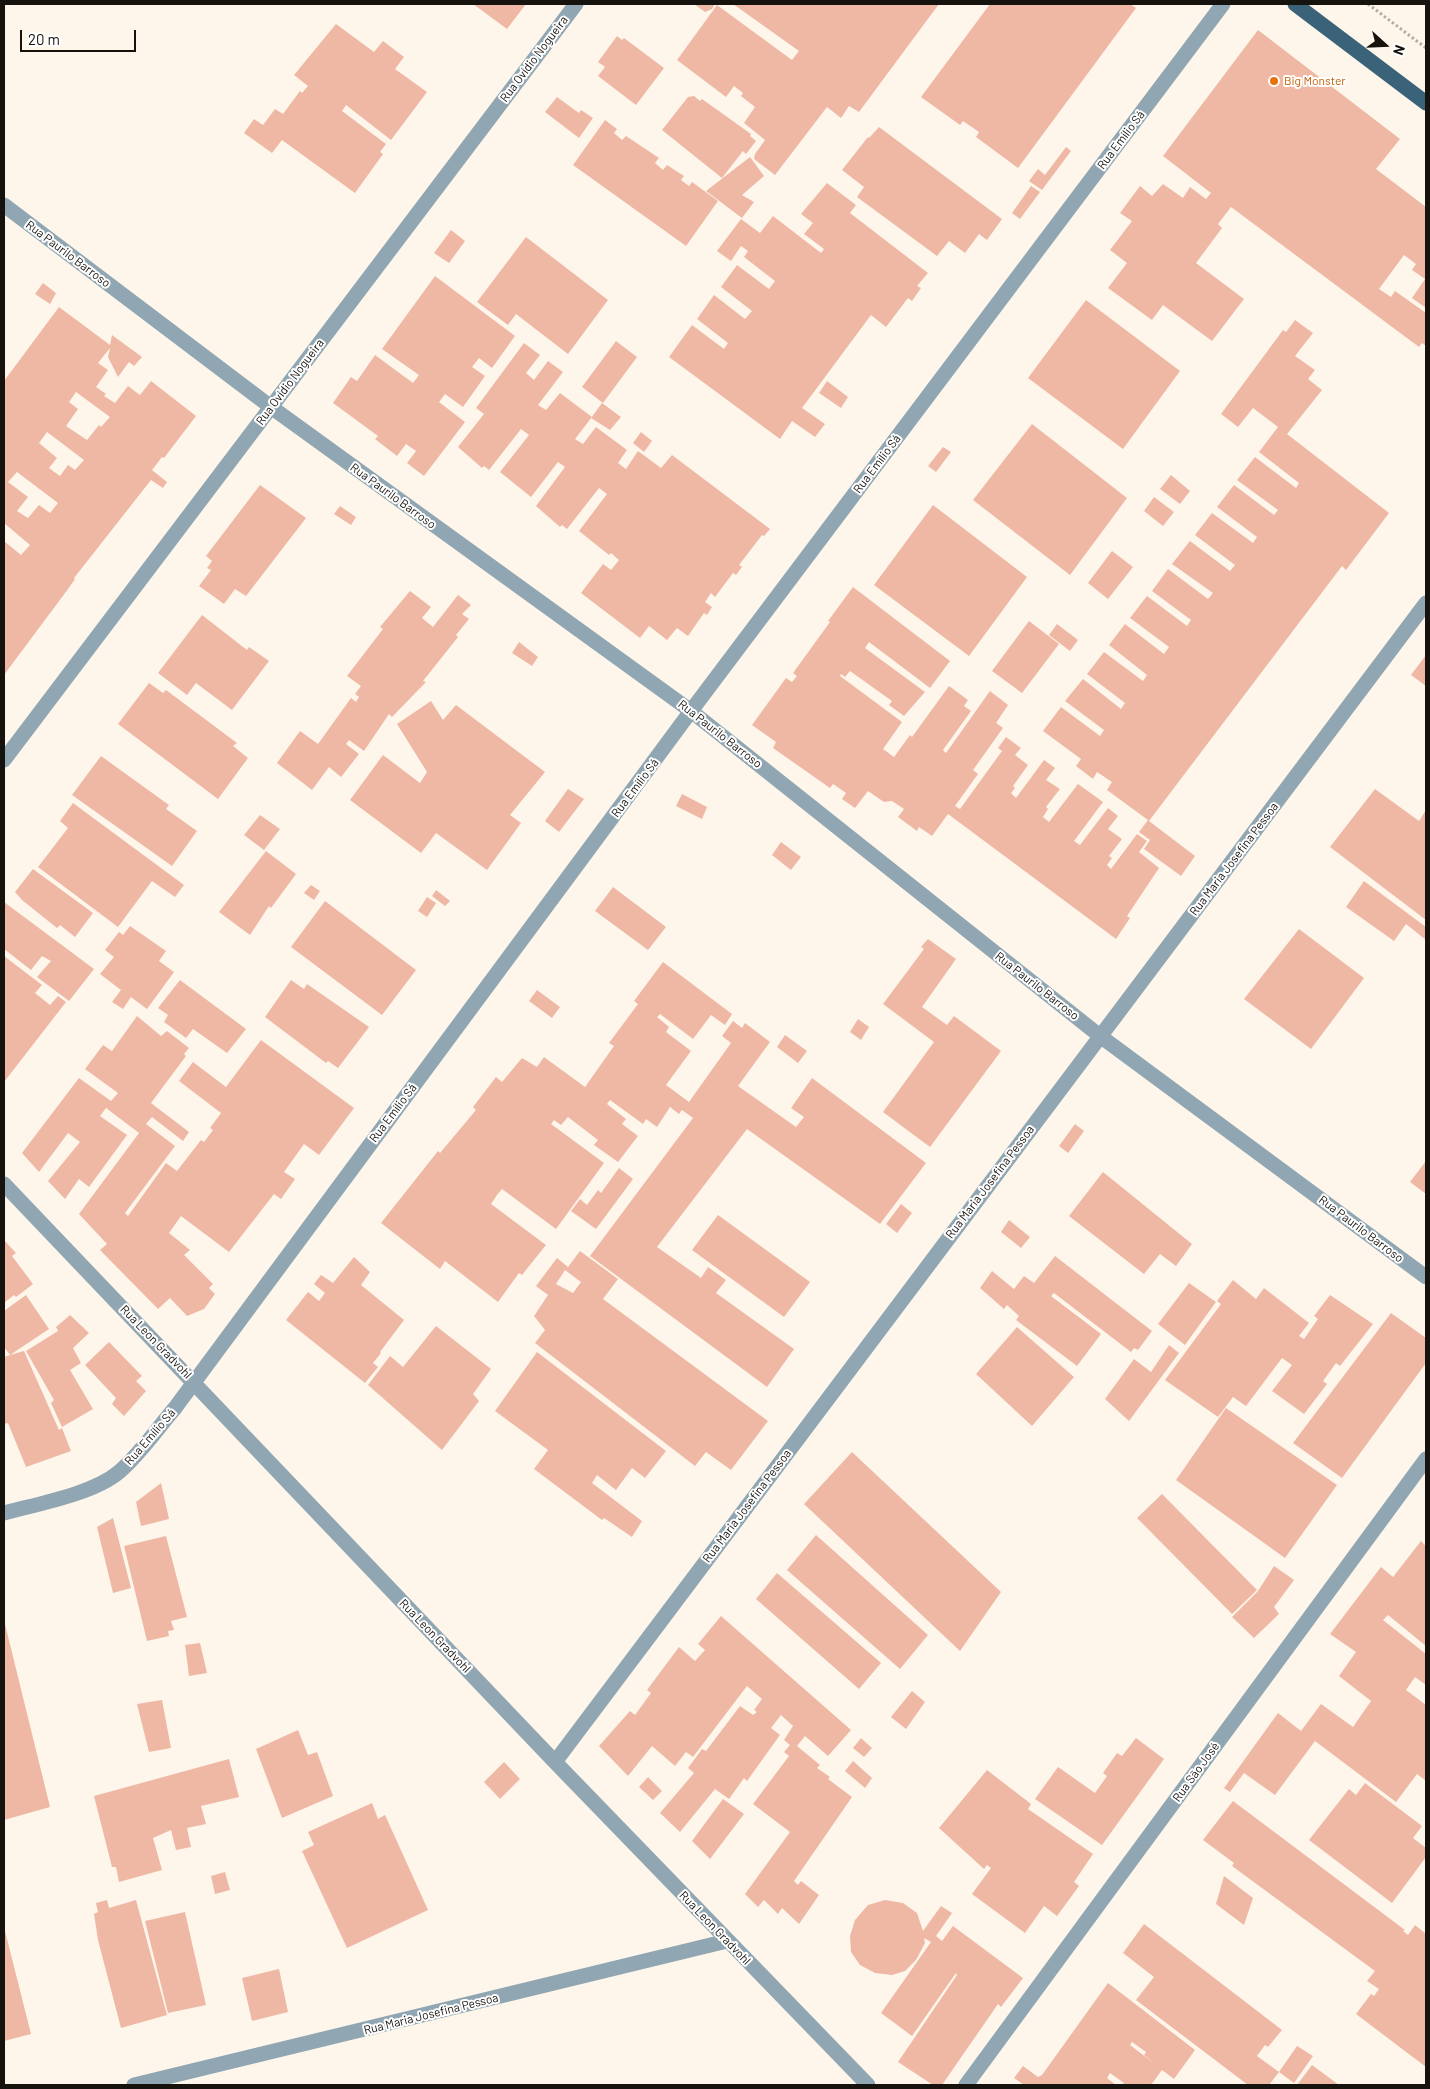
<!DOCTYPE html>
<html>
<head>
<meta charset="utf-8">
<style>
  body { margin:0 }
  #map { position:relative; width:1430px; height:2089px; overflow:hidden; background:#fef6ea; font-family:Barlow,sans-serif }
  canvas { display:block }
  .frame { position:absolute; inset:0; border:5px solid #16130f; pointer-events:none }
  .north { position:absolute; left:1360px; top:20px; width:50px; height:50px; -webkit-text-stroke:4px #fff; paint-order:stroke; rotate:110deg; font-size:14px; font-weight:700; line-height:20px; text-align:center; color:#16130f }
  .north::after { content:''; display:block; margin:auto; width:18px; height:22px; background:#16130f; clip-path:polygon(50% 0,100% 100%,50% 72%,0 100%) }
  .scale { position:absolute; left:20px; top:30px; width:116px; height:22px; box-sizing:border-box; border:2px solid #16130f; border-top:0; padding-left:6px; font-size:15px; line-height:18px; white-space:nowrap; color:#16130f; -webkit-text-stroke:4px #fff; paint-order:stroke }
</style>
</head>
<body>
<div id="map">
<canvas width="1430" height="2089"></canvas>
<div class="frame"></div>
<div class="north">N</div>
<div class="scale">20 m</div>
</div>
<script>
const context = document.querySelector('canvas').getContext('2d');
context.lineJoin = 'round';
function paint(path, color) {
  context.fillStyle = color;
  context.fill(path, 'evenodd');
}
function strokePath(path, color, width, dash) {
  context.strokeStyle = color;
  context.lineWidth = width;
  context.lineCap = dash ? 'butt' : 'round';
  context.setLineDash(dash || []);
  context.stroke(path);
}
function write(font, color, halo, rows, align = 'center') {
  context.font = font + ' Barlow,sans-serif';
  context.lineWidth = 4;
  context.setLineDash([]);
  context.textBaseline = 'middle';
  context.strokeStyle = halo;
  context.fillStyle = color;
  for (const [text, x, y, turn = 0] of rows) {
    context.save();
    context.translate(x, y);
    context.rotate((+turn || 0) * Math.PI / 180);
    context.textAlign = isNaN(turn) ? turn : align;
    if (halo) context.strokeText(text, 0, 0);
    context.fillText(text, 0, 0);
    context.restore();
  }
}
paint(new Path2D(`
  M473,4H526L507,29Z
  M694,4H715L712,9L705,12Z
  M733,4H939L859,112L849,106L841,118L827,107L775,175L754,159L755,154L765,140L744,123L755,107L741,96L743,93L734,86L726,97L677,60L717,5L792,60L799,51Z
  M990,4H1130L1136,8L1018,168L976,137L979,132L963,121L960,125L921,97Z
  M336,24L374,52L383,41L404,57L395,69L427,92L391,140L346,105L342,111L386,144L380,152L383,154L355,193L282,140L272,153L244,133L254,119L263,125L275,109L283,114L300,91L302,93L308,86L294,75Z
  M1258,30L1400,139L1376,169L1426,207V308L1412,298L1425,279L1412,270L1416,264L1404,255L1379,289L1391,297L1395,291L1426,313V346L1422,343L1419,347L1231,207L1218,224L1222,228L1196,263L1244,299L1212,341L1163,305L1152,320L1108,288L1127,263L1110,250L1132,221L1120,213L1140,186L1152,196L1163,184L1183,198L1190,187L1206,199L1211,193L1163,156Z
  M617,36L622,40L624,38L664,68L636,105L598,76L605,67L598,62Z
  M694,96L700,101L702,99L751,134L750,136L756,141L746,154L743,151L722,178L662,130L688,97Z
  M557,97L579,113L581,110L593,118L579,138L545,112Z
  M605,120L617,129L614,133L622,140L626,136L659,158L655,163L663,170L667,165L684,176L681,180L689,186L692,182L718,201L686,246L573,165Z
  M879,127L1002,219L987,240L979,234L965,253L949,241L937,256L857,197L864,187L842,170L868,137L869,138Z
  M1066,147L1071,151L1042,190L1029,181L1038,169L1045,175Z
  M750,157L764,176L742,195L754,202L742,218L706,191Z
  M827,183L856,205L850,213L928,273L917,286L921,288L912,301L908,298L886,327L871,315L802,408L825,424L815,437L792,421L780,439L669,357L692,325L724,349L728,343L697,319L714,295L745,319L752,311L721,287L737,265L769,289L775,281L744,257L748,251L741,246L731,261L717,251L741,219L760,233L773,216L821,253L824,249L804,234L813,223L801,214Z
  M1031,186L1040,192L1020,219L1012,213Z
  M451,230L465,241L449,263L434,253Z
  M526,237L608,300L568,354L516,314L508,325L477,302Z
  M435,276L515,336L492,368L479,358L472,367L485,376L463,407L445,394L439,402L465,422L424,476L407,463L416,451L406,444L397,456L375,439L378,436L333,403L351,377L357,381L375,355L413,383L419,375L382,349Z
  M43,283L56,293L50,304L35,294Z
  M1086,300L1180,371L1123,449L1028,378Z
  M59,307L110,345L112,335L142,357L134,366L129,362L118,377L108,357L110,348L98,363L108,370L96,387L106,394L104,396L115,403L128,386L140,395L151,381L196,416L164,458L162,457L152,470L167,482L163,488L151,480L74,578L75,579L68,589L4,675V541L21,555L30,545L4,523V381ZM76,392L110,417L101,427L99,425L87,440L66,426L78,409L69,402ZM47,432L84,460L75,470L68,465L60,476L49,468L57,458L39,443ZM17,472L58,503L50,513L39,505L28,518L17,511L28,497L8,482Z
  M1295,320L1313,333L1295,356L1315,370L1308,379L1322,390L1287,434L1389,513L1346,570L1342,566L1149,821L1195,856L1181,876L1144,849L1150,840L1139,832L1148,820L1107,790L1112,782L1097,772L1093,779L1076,766L1081,759L1043,731L1061,707L1100,736L1104,730L1065,701L1083,679L1121,709L1125,703L1087,674L1104,652L1143,681L1147,675L1109,645L1125,624L1164,654L1169,647L1130,618L1147,596L1187,626L1191,620L1152,591L1168,569L1208,599L1213,593L1172,564L1190,541L1230,571L1235,565L1195,535L1212,513L1253,543L1257,537L1217,507L1234,485L1274,515L1278,510L1237,480L1255,457L1296,488L1299,483L1259,452L1278,427L1253,408L1238,427L1221,414L1283,330L1286,332Z
  M616,341L637,357L603,403L582,387Z
  M524,343L540,355L526,373L534,380L548,361L563,372L538,405L546,410L560,393L592,417L575,439L583,444L596,427L627,450L618,463L626,469L638,451L661,468L672,455L770,529L764,536L762,535L739,565L742,567L736,575L733,573L715,597L711,593L705,602L712,607L707,615L704,613L688,636L677,628L667,640L649,626L640,638L581,593L603,564L611,570L619,560L611,553L609,555L579,531L607,494L599,488L567,529L562,525L560,527L536,506L565,467L558,462L531,497L500,472L529,435L521,429L489,470L484,466L482,468L458,447L484,414L476,408Z
  M827,381L848,397L841,408L819,393Z
  M602,403L621,417L610,430L591,418Z
  M1032,424L1127,498L1070,575L973,500Z
  M641,432L652,441L644,452L633,443Z
  M943,447L951,452L936,472L928,466Z
  M1171,475L1190,491L1180,504L1160,489Z
  M260,485L306,518L246,596L235,589L224,604L199,586L211,570L207,568L212,561L206,556Z
  M1154,497L1174,512L1163,526L1144,511Z
  M933,505L1027,577L969,656L874,585Z
  M340,506L356,517L351,525L334,514Z
  M1112,551L1133,567L1108,599L1088,583Z
  M853,587L950,661L930,688L869,642L865,648L925,692L904,716L889,705L892,701L850,671L845,677L841,674L840,676L902,722L883,749L894,757L910,735L912,737L949,686L968,700L964,706L971,711L943,750L946,753L990,691L1008,705L996,723L1003,728L973,770L978,774L955,806L960,809L1002,751L998,748L1006,737L1021,748L1015,755L1028,765L1013,786L1015,788L1011,793L1016,798L1044,760L1055,768L1046,780L1060,789L1046,807L1048,809L1043,817L1049,822L1078,784L1103,802L1074,841L1080,845L1108,808L1118,816L1108,829L1122,839L1109,856L1112,858L1107,865L1111,869L1137,834L1147,841L1139,852L1159,868L1127,916L1130,918L1116,939L948,814L932,836L919,827L917,831L898,817L904,809L892,801L884,802L868,791L855,808L842,799L846,793L833,784L830,788L773,748L776,742L752,725L786,678L792,682L797,676L793,673L830,622L828,621Z
  M410,591L431,607L422,618L433,627L458,595L471,605L462,614L469,619L456,635L458,637L423,681L426,682L392,717L389,714L364,751L349,740L346,744L359,754L341,777L329,767L312,790L277,763L300,731L318,744L351,698L356,702L359,697L355,694L361,686L347,676L383,629L380,627Z
  M202,615L247,650L249,647L269,661L232,710L196,683L187,695L158,673Z
  M1029,621L1059,644L1022,693L992,671Z
  M1057,624L1078,640L1070,651L1049,635Z
  M519,642L538,657L532,666L512,653Z
  M1426,655V686L1411,675Z
  M149,683L163,693L166,690L237,743L233,746L248,758L218,799L118,724Z
  M431,701L443,720L456,705L545,772L510,815L521,823L487,870L436,833L421,853L350,800L383,755L420,783L427,772L397,724Z
  M101,756L169,805L166,809L197,831L172,866L72,795Z
  M568,789L584,799L559,832L545,821Z
  M1375,789L1419,821L1426,810V920L1330,847Z
  M682,794L707,807L702,819L676,806Z
  M73,803L184,885L175,897L152,881L118,927L38,867L68,828L60,821Z
  M260,815L280,829L264,850L244,835Z
  M781,842L801,857L791,870L772,855Z
  M266,851L296,874L271,908L269,906L250,935L219,912Z
  M33,869L93,913L75,937L60,925L57,928L22,900L15,892Z
  M1364,881L1426,927V940L1406,924L1394,941L1346,907Z
  M311,885L320,891L314,900L304,893Z
  M613,887L666,927L648,950L595,911Z
  M436,890L450,901L445,906L432,896Z
  M427,897L436,903L427,917L418,911Z
  M325,901L416,970L382,1015L291,947Z
  M4,902L94,969L69,1001L37,977L51,961L42,956L31,970L4,949Z
  M130,926L166,951L159,961L174,972L147,1009L131,997L123,1009L112,1002L121,990L100,974L114,957L105,950L119,932L123,935Z
  M1299,929L1364,978L1311,1049L1244,999Z
  M928,939L956,959L922,1007L947,1025L954,1016L1001,1051L930,1147L883,1112L934,1042L883,1004L924,949L921,947Z
  M4,956L42,985L35,993L50,1005L58,996L66,1002L4,1082Z
  M663,962L732,1014L725,1025L711,1015L693,1039L660,1014L657,1017L669,1027L666,1032L691,1051L666,1085L689,1102L731,1043L722,1036L733,1021L742,1028L745,1023L770,1042L738,1086L796,1127L804,1117L791,1108L812,1078L926,1163L880,1224L747,1129L657,1247L701,1278L708,1267L726,1280L716,1293L794,1349L767,1387L590,1256L693,1118L682,1110L679,1114L670,1107L657,1127L646,1119L643,1124L610,1100L607,1104L626,1119L622,1124L638,1136L618,1162L594,1145L598,1140L568,1117L561,1125L554,1120L551,1124L604,1163L556,1229L502,1189L497,1195L491,1204L546,1245L522,1275L519,1273L498,1302L445,1261L440,1269L381,1223L438,1151L440,1153L476,1110L473,1107L496,1077L502,1082L522,1058L537,1067L544,1057L585,1087L614,1046L609,1043L638,1004L634,1001Z
  M180,980L246,1029L227,1053L193,1029L186,1038L164,1022L168,1015L158,1008Z
  M291,980L304,989L307,984L369,1027L338,1068L328,1061L326,1063L265,1017Z
  M537,990L560,1007L552,1018L529,1001Z
  M137,1016L161,1036L167,1031L189,1048L184,1054L186,1056L151,1103L189,1132L183,1141L152,1117L146,1124L175,1146L125,1213L128,1216L166,1163L177,1171L201,1140L204,1142L213,1130L210,1128L221,1113L179,1081L193,1062L226,1087L261,1040L354,1108L319,1155L304,1144L284,1172L295,1179L281,1199L274,1194L229,1252L181,1216L169,1233L190,1250L184,1255L213,1284L209,1288L215,1294L204,1309L187,1316L170,1298L158,1309L100,1250L107,1244L79,1214L139,1133L106,1108L100,1116L127,1135L89,1187L79,1179L65,1199L48,1181L80,1142L68,1133L39,1172L22,1153L79,1078L111,1101L118,1093L85,1069L103,1045L112,1051Z
  M858,1019L869,1027L861,1040L850,1032Z
  M785,1035L807,1051L798,1063L777,1047Z
  M1075,1124L1084,1131L1068,1153L1059,1146Z
  M1426,1161V1194L1410,1182Z
  M619,1168L633,1179L596,1229L571,1211L580,1199L587,1205L598,1190L601,1193Z
  M1103,1172L1192,1244L1176,1266L1160,1254L1144,1274L1069,1216Z
  M901,1204L912,1213L897,1233L886,1224Z
  M718,1215L810,1282L784,1317L692,1250Z
  M1009,1220L1030,1237L1021,1248L1001,1232Z
  M4,1240L16,1253L12,1256L33,1284L16,1297L14,1295L4,1303Z
  M580,1251L618,1279L603,1299L768,1421L731,1470L706,1452L695,1466L535,1343L545,1330L534,1316L548,1295L536,1286L557,1258L568,1267ZM565,1270L581,1282L573,1293L556,1284Z
  M1055,1256L1152,1331L1138,1350L1134,1348L1131,1352L1054,1293L1051,1296L1101,1334L1077,1366L1016,1320L1019,1316L1007,1305L1004,1309L980,1288L992,1271L1014,1289L1024,1276L1034,1283Z
  M354,1257L370,1272L361,1285L404,1320L380,1352L381,1353L373,1363L378,1367L365,1383L286,1320L308,1292L319,1301L325,1293L314,1284L321,1275L333,1283Z
  M1233,1280L1256,1299L1264,1288L1309,1323L1299,1336L1304,1339L1318,1319L1314,1316L1330,1295L1373,1324L1340,1366L1336,1363L1323,1381L1327,1384L1304,1414L1272,1391L1292,1365L1282,1358L1246,1406L1233,1397L1218,1417L1165,1380L1221,1304L1217,1301Z
  M1189,1283L1216,1302L1185,1345L1158,1324Z
  M26,1295L49,1329L10,1355L24,1351L59,1430L62,1428L71,1451L26,1467L8,1423L4,1424V1357L10,1355L4,1347V1311Z
  M1391,1313L1426,1338V1363L1342,1478L1293,1443Z
  M70,1315L89,1333L73,1348L81,1363L70,1370L93,1409L62,1427L51,1403L54,1400L26,1351L58,1331L56,1327Z
  M436,1326L491,1369L473,1394L479,1401L442,1450L368,1385L390,1356L403,1367Z
  M1017,1327L1074,1377L1032,1426L976,1374Z
  M109,1342L142,1376L136,1381L146,1391L124,1416L112,1404L116,1398L85,1365Z
  M1169,1345L1179,1353L1129,1421L1105,1399L1134,1359L1151,1372Z
  M537,1352L666,1451L645,1478L632,1468L616,1490L597,1475L592,1483L642,1521L632,1537L604,1518L602,1520L534,1469L548,1450L495,1411Z
  M1226,1408L1337,1485L1285,1558L1176,1480Z
  M852,1452L1001,1592L960,1651L804,1504Z
  M161,1483L169,1519L141,1526L136,1502Z
  M1162,1494L1257,1590L1232,1614L1137,1518Z
  M113,1518L131,1588L113,1593L97,1527Z
  M816,1535L928,1635L900,1669L787,1570Z
  M166,1536L187,1617L171,1621L174,1630L168,1631L169,1636L147,1641L124,1546Z
  M1421,1541L1426,1546V1646L1388,1615L1383,1620L1426,1654V1685L1415,1677L1406,1690L1426,1705V1781L1417,1774L1396,1802L1315,1741L1275,1795L1244,1773L1230,1792L1224,1788L1278,1713L1301,1731L1321,1704L1353,1727L1371,1701L1339,1676L1356,1652L1330,1634L1381,1567L1393,1577Z
  M1274,1566L1294,1580L1274,1607L1279,1614L1254,1638L1232,1617L1258,1591Z
  M777,1573L881,1663L859,1689L756,1599Z
  M721,1616L851,1730L828,1756L805,1736L797,1746L820,1765L817,1768L830,1777L828,1779L852,1797L794,1881L798,1885L801,1881L819,1895L799,1924L782,1908L778,1914L764,1900L758,1907L745,1894L790,1832L753,1804L789,1756L784,1752L790,1745L784,1740L793,1726L781,1715L771,1728L780,1735L747,1781L744,1778L729,1799L715,1789L680,1832L660,1813L694,1773L688,1768L702,1749L706,1751L740,1706L753,1715L757,1712L754,1710L762,1699L747,1686L693,1757L686,1752L675,1766L652,1746L628,1776L599,1746L630,1711L635,1715L651,1693L647,1690L679,1647L695,1661L705,1650L698,1644Z
  M4,1620L50,1807L4,1820Z
  M200,1643L207,1673L189,1676L185,1645Z
  M912,1691L925,1702L906,1729L891,1717Z
  M162,1700L171,1748L149,1752L137,1704Z
  M298,1730L308,1755L317,1752L333,1796L282,1818L256,1749Z
  M861,1738L872,1748L864,1757L853,1748Z
  M1136,1738L1164,1759L1102,1845L1035,1799L1058,1767L1095,1793L1107,1776L1103,1773L1117,1753L1122,1756Z
  M229,1759L239,1797L201,1806L206,1824L187,1828L191,1847L176,1850L171,1830L153,1838L162,1870L119,1882L116,1867H112L94,1796Z
  M853,1761L872,1778L865,1788L845,1771Z
  M504,1762L520,1779L500,1799L484,1782Z
  M987,1770L1031,1804L1028,1809L1093,1854L1074,1882L1079,1886L1057,1916L1044,1906L1025,1933L972,1894L991,1868L987,1865L984,1869L939,1828Z
  M648,1777L662,1791L653,1800L639,1787Z
  M1365,1783L1422,1826L1413,1838L1426,1848V1857L1392,1903L1309,1840L1349,1789L1356,1795Z
  M723,1799L744,1814L710,1859L692,1841Z
  M1233,1801L1405,1930L1403,1931L1408,1935L1415,1925L1426,1934V2067L1356,2014L1371,1994L1374,1996L1379,1989L1367,1981L1375,1971L1232,1866L1234,1863L1203,1840Z
  M372,1803L378,1819L385,1815L428,1910L347,1948L302,1851L314,1845L308,1832Z
  M225,1872L230,1890L215,1894L211,1876Z
  M1224,1876L1253,1898L1244,1925L1216,1904Z
  M107,1900L109,1908L136,1900L167,2015L121,2028L98,1940L94,1914L98,1912L96,1903Z
  M885,1900L903,1903L917,1913L923,1931L941,1906L952,1913L936,1936L942,1941L953,1926L1023,1978L1001,2007L998,2004L942,2085H933L898,2062L957,1975L956,1973L912,2036L881,2013L931,1942L924,1938L925,1943L916,1960L905,1971L892,1975L875,1973L860,1965L851,1952L850,1936L855,1920L868,1905Z
  M185,1912L206,2005L168,2013L145,1921Z
  M1144,1924L1282,2030L1268,2047L1265,2045L1257,2056L1279,2072L1297,2046L1313,2056L1294,2083L1279,2072L1269,2085H1248L1136,2000L1154,1977L1123,1953Z
  M4,1927L31,2034L4,2041Z
  M279,1969L288,2012L252,2021L242,1978Z
  M1108,1983L1195,2050L1174,2079L1162,2070L1151,2085H1122L1124,2083L1110,2073L1107,2078L1116,2085H1024L1014,2078L1023,2066L1038,2077L1042,2075ZM1132,2042L1146,2052L1144,2055L1155,2064L1130,2045Z
  M1312,2065L1339,2085H1297Z`), '#efb8a5');
strokePath(new Path2D(`
  M1368,4L1426,48`), '#b3ada3', 3, [2.5, 2.5]);
strokePath(new Path2D(`
  M4,205L271,407L691,711L1100,1036L1426,1277
  M4,760L576,4
  M4,1184L555,1762L868,2085
  M4,1513C37,1504 93,1494 119,1472C140,1454 157,1429 175,1408L691,711L1223,4
  M555,1762L1426,603
  M134,2085L727,1941
  M966,2085L1426,1459`), '#90a6b3', 15);
strokePath(new Path2D(`
  M1295,4L1426,103`), '#3a637a', 15);
for (const [x, y, r, color] of [
  [1274,81,5,"#e8710a"]
]) {
  const dot = new Path2D();
  dot.arc(x, y, r, 0, 2 * Math.PI);
  context.fillStyle = color;
  context.fill(dot);
  strokePath(dot, '#fff', 2);
}
write('12px', '#16130f', '#fff', [
  ["Rua Ovídio Nogueira",534,59,-53],
  ["Rua Emílio Sá",1121,140,-53],
  ["Rua Paurilo Barroso",68,254,37],
  ["Rua Ovídio Nogueira",290,382,-53],
  ["Rua Emílio Sá",877,464,-53],
  ["Rua Paurilo Barroso",393,496,36],
  ["Rua Paurilo Barroso",720,734,38],
  ["Rua Emílio Sá",635,788,-53],
  ["Rua Maria Josefina Pessoa",1234,859,-53],
  ["Rua Paurilo Barroso",1037,986,38],
  ["Rua Emílio Sá",393,1113,-53],
  ["Rua Maria Josefina Pessoa",990,1182,-53],
  ["Rua Paurilo Barroso",1361,1229,37],
  ["Rua Leon Gradvohl",156,1342,46],
  ["Rua Emílio Sá",150,1437,-49],
  ["Rua Maria Josefina Pessoa",747,1506,-53],
  ["Rua Leon Gradvohl",435,1636,46],
  ["Rua São José",1196,1772,-54],
  ["Rua Leon Gradvohl",715,1928,46],
  ["Rua Maria Josefina Pessoa",431,2014,-14]
]);
write('12px', '#c56008', '#fff', [
  ["Big Monster",1284,81]
], 'left');
</script>
</body>
</html>
